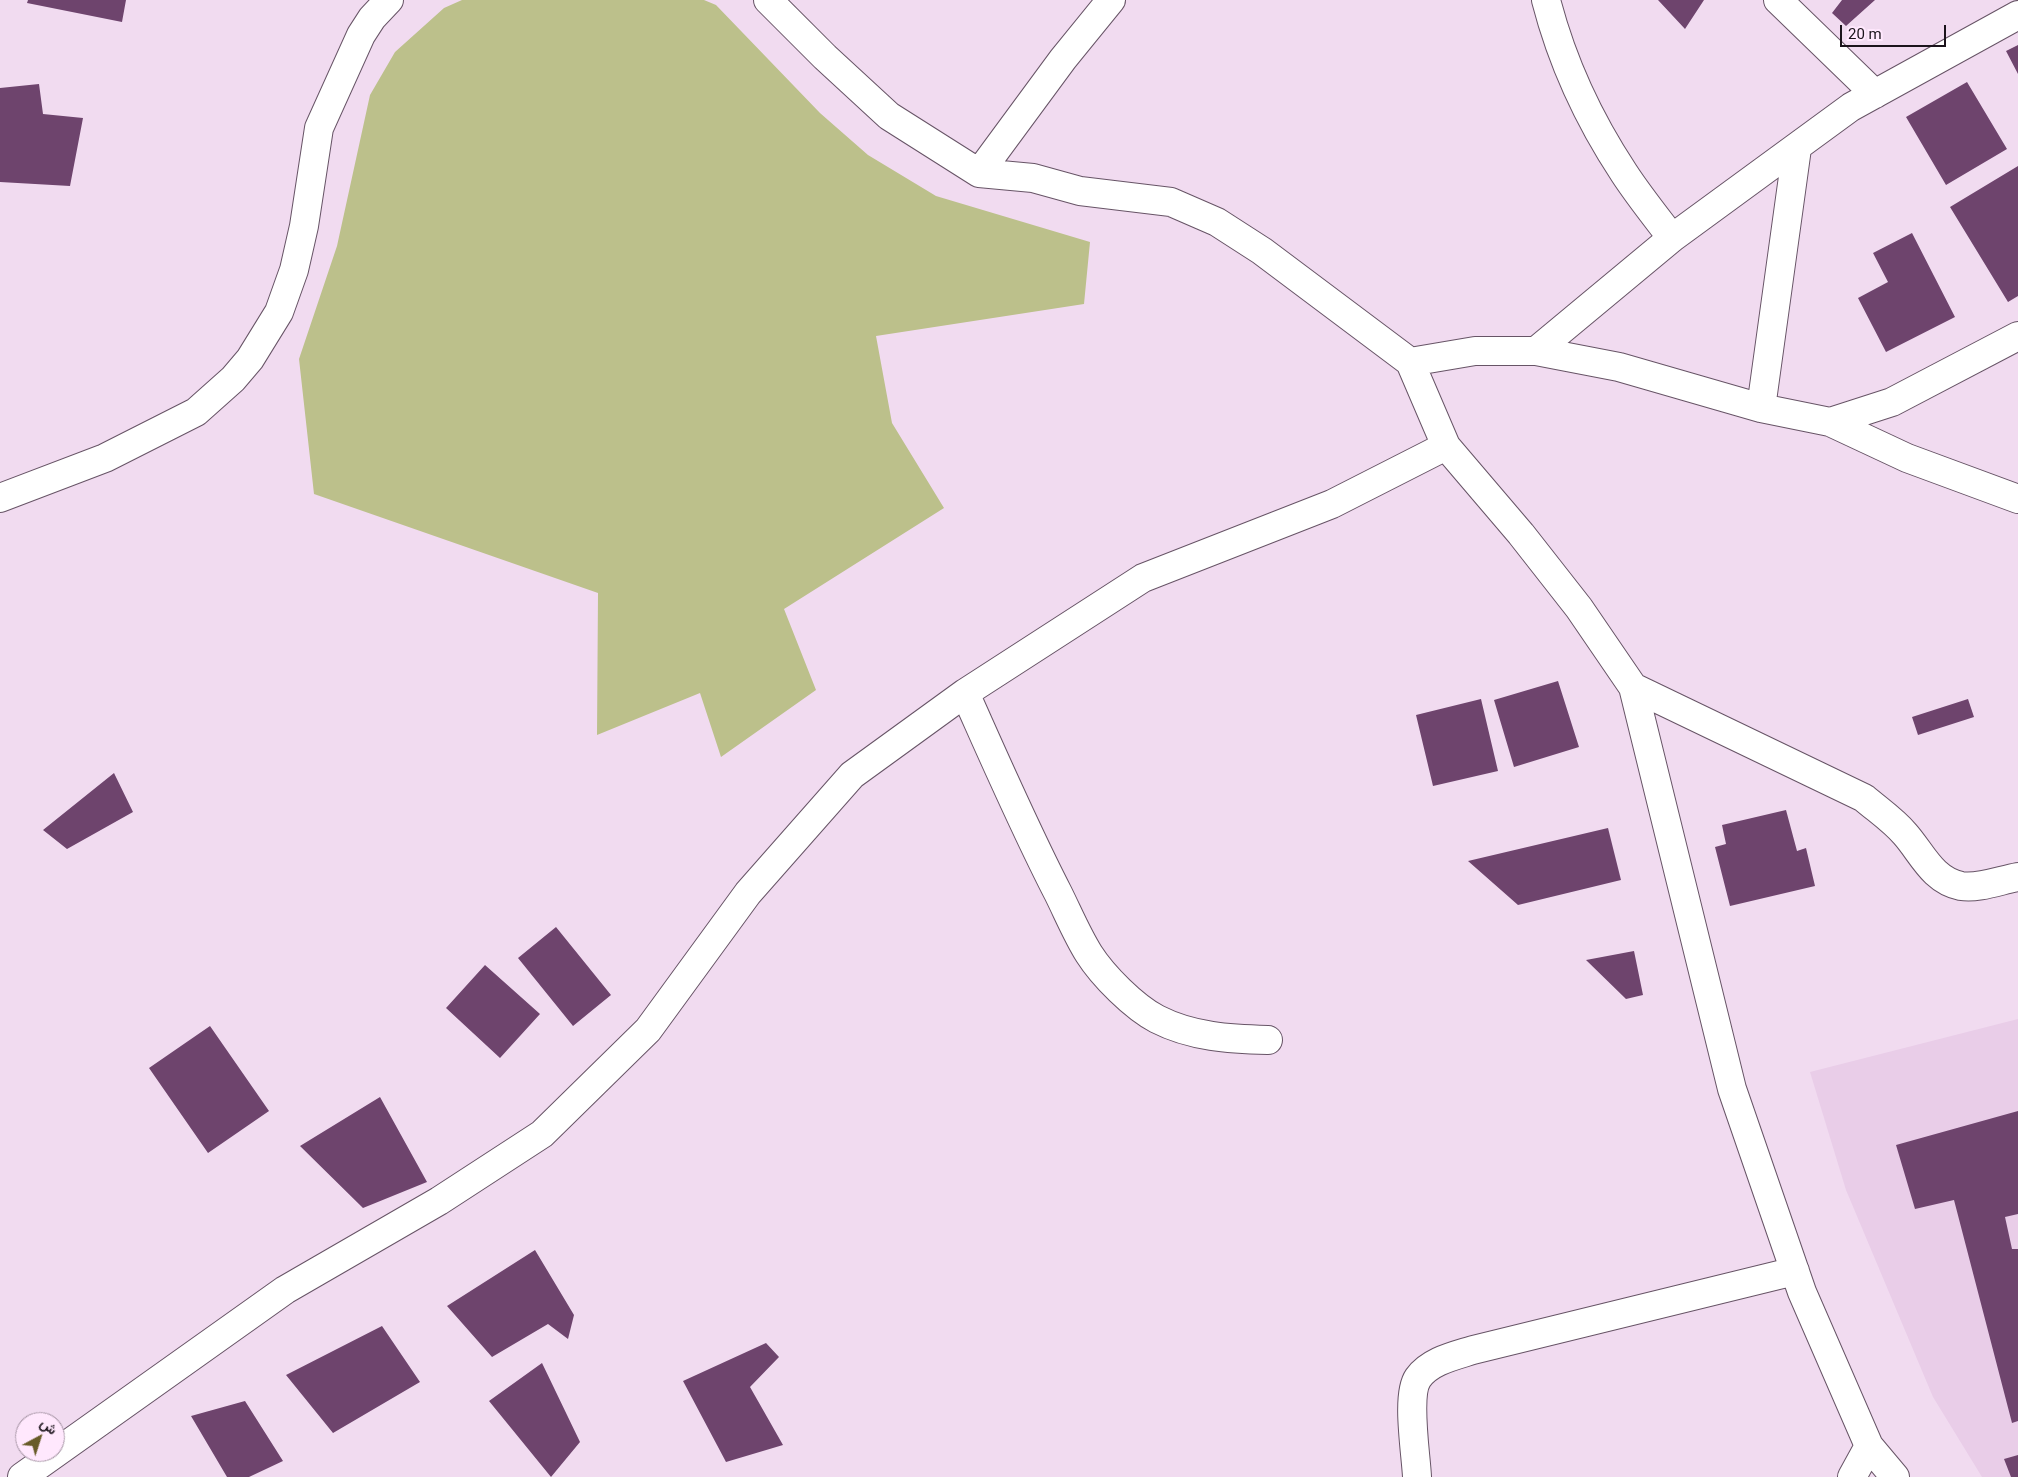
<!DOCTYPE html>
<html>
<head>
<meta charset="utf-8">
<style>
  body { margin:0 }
  #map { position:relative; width:2018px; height:1477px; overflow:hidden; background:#f1dbf0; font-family:Roboto,Vazirmatn,sans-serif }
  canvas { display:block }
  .north { position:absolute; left:15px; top:1412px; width:50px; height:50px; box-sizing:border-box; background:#ffe8fd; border:1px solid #a493a3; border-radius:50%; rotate:40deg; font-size:14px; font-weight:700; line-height:20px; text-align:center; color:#1b131b }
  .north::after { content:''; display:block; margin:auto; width:18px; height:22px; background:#685b28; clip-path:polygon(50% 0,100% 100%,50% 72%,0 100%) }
  .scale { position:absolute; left:1840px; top:25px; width:106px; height:22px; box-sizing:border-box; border:2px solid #1b131b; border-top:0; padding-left:6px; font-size:15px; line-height:18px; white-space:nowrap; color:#1b131b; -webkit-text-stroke:4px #ffe8fd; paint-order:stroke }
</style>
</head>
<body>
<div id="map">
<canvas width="2018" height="1477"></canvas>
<div class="north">ش</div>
<div class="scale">20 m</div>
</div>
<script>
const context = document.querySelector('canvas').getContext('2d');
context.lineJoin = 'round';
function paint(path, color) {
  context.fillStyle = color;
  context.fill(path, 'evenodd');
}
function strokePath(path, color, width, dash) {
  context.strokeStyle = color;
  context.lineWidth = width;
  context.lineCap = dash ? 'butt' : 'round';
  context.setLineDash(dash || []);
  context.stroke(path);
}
paint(new Path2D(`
  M2018,1019V1477H1982L1933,1397L1846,1190L1810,1072Z`), '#e9cde8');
paint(new Path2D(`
  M462,0H704L716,5L820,113L868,155L936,196L1090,242L1084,304L876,336L892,423L944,508L784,609L816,690L721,757L700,693L597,735L598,593L314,494L299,359L337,246L370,95L395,52L444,8Z`), '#bcc08b');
paint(new Path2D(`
  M28,0H126L122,22L27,3Z
  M1658,0H1704L1685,29Z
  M1842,0H1875L1846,26L1832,13Z
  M2018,45V74L2006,51Z
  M1967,82L2007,149L1946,185L1906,117Z
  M39,84L43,114L83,118L70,186L0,182V88Z
  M2018,166V296L2008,302L1950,207Z
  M1912,233L1955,317L1886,352L1858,298L1888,282L1873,253Z
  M1558,681L1579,747L1514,767L1494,700Z
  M1481,699L1498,771L1433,786L1416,715Z
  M1968,699L1974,717L1918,735L1912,717Z
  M114,773L133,812L67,849L43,830Z
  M1786,810L1797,851L1806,848L1815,886L1730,906L1715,847L1726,844L1722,825Z
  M1608,828L1621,880L1518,905L1468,861Z
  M556,927L611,995L573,1026L518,958Z
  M1634,951L1643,995L1626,999L1586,960Z
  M485,965L540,1014L500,1058L446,1008Z
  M210,1026L269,1111L208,1153L149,1068Z
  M380,1097L427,1182L363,1208L300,1146Z
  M2018,1111V1214L2005,1217L2012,1249H2018V1421L2012,1423L1954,1200L1915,1209L1896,1145Z
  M535,1250L574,1315L568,1339L548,1324L492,1357L447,1306Z
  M382,1326L420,1382L333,1433L286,1375Z
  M766,1343L779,1357L750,1387L783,1445L726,1462L683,1381Z
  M542,1363L580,1442L551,1477L489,1401Z
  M245,1401L283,1461L249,1477H227L191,1416Z
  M2018,1455V1477H2011L2004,1459Z`), '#6e446d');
const street = new Path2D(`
  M768,0L825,57L889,116L979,173L1033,178L1080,191L1171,202L1217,222L1262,251L1410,362L1446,446L1521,534L1579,608L1633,687L1732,1089L1802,1292L1869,1446L1895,1477
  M1546,0C1562,62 1589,120 1624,173C1639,196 1656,217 1672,238
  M1778,0L1875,94
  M979,173L1063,59L1111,0
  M1536,351L1672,238L1851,107L2018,15
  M1410,362L1475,351H1536L1619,367L1761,408L1830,422L1907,458L2018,499
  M1761,408L1797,148
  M1830,422L1892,402L2018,336
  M0,498L105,458L196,412L233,379L250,359L279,312L294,270L304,226L319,128L361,35L372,18L389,0
  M1633,687L1864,798C1878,810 1893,820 1905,834C1922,853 1932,880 1961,886C1978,889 2001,880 2018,877
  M965,693C995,760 1024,827 1058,893C1068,913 1077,935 1089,954C1103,976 1134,1007 1157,1019C1192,1037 1230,1039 1268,1040
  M22,1477L285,1290L439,1201L542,1134L648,1030L748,893L852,775L965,693L1143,578L1332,504L1446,446
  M1417,1477C1416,1454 1406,1395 1418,1378C1430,1361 1454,1356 1473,1350L1795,1271
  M1852,1477L1869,1446`);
strokePath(street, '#675466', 30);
strokePath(street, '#fff', 28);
</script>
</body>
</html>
